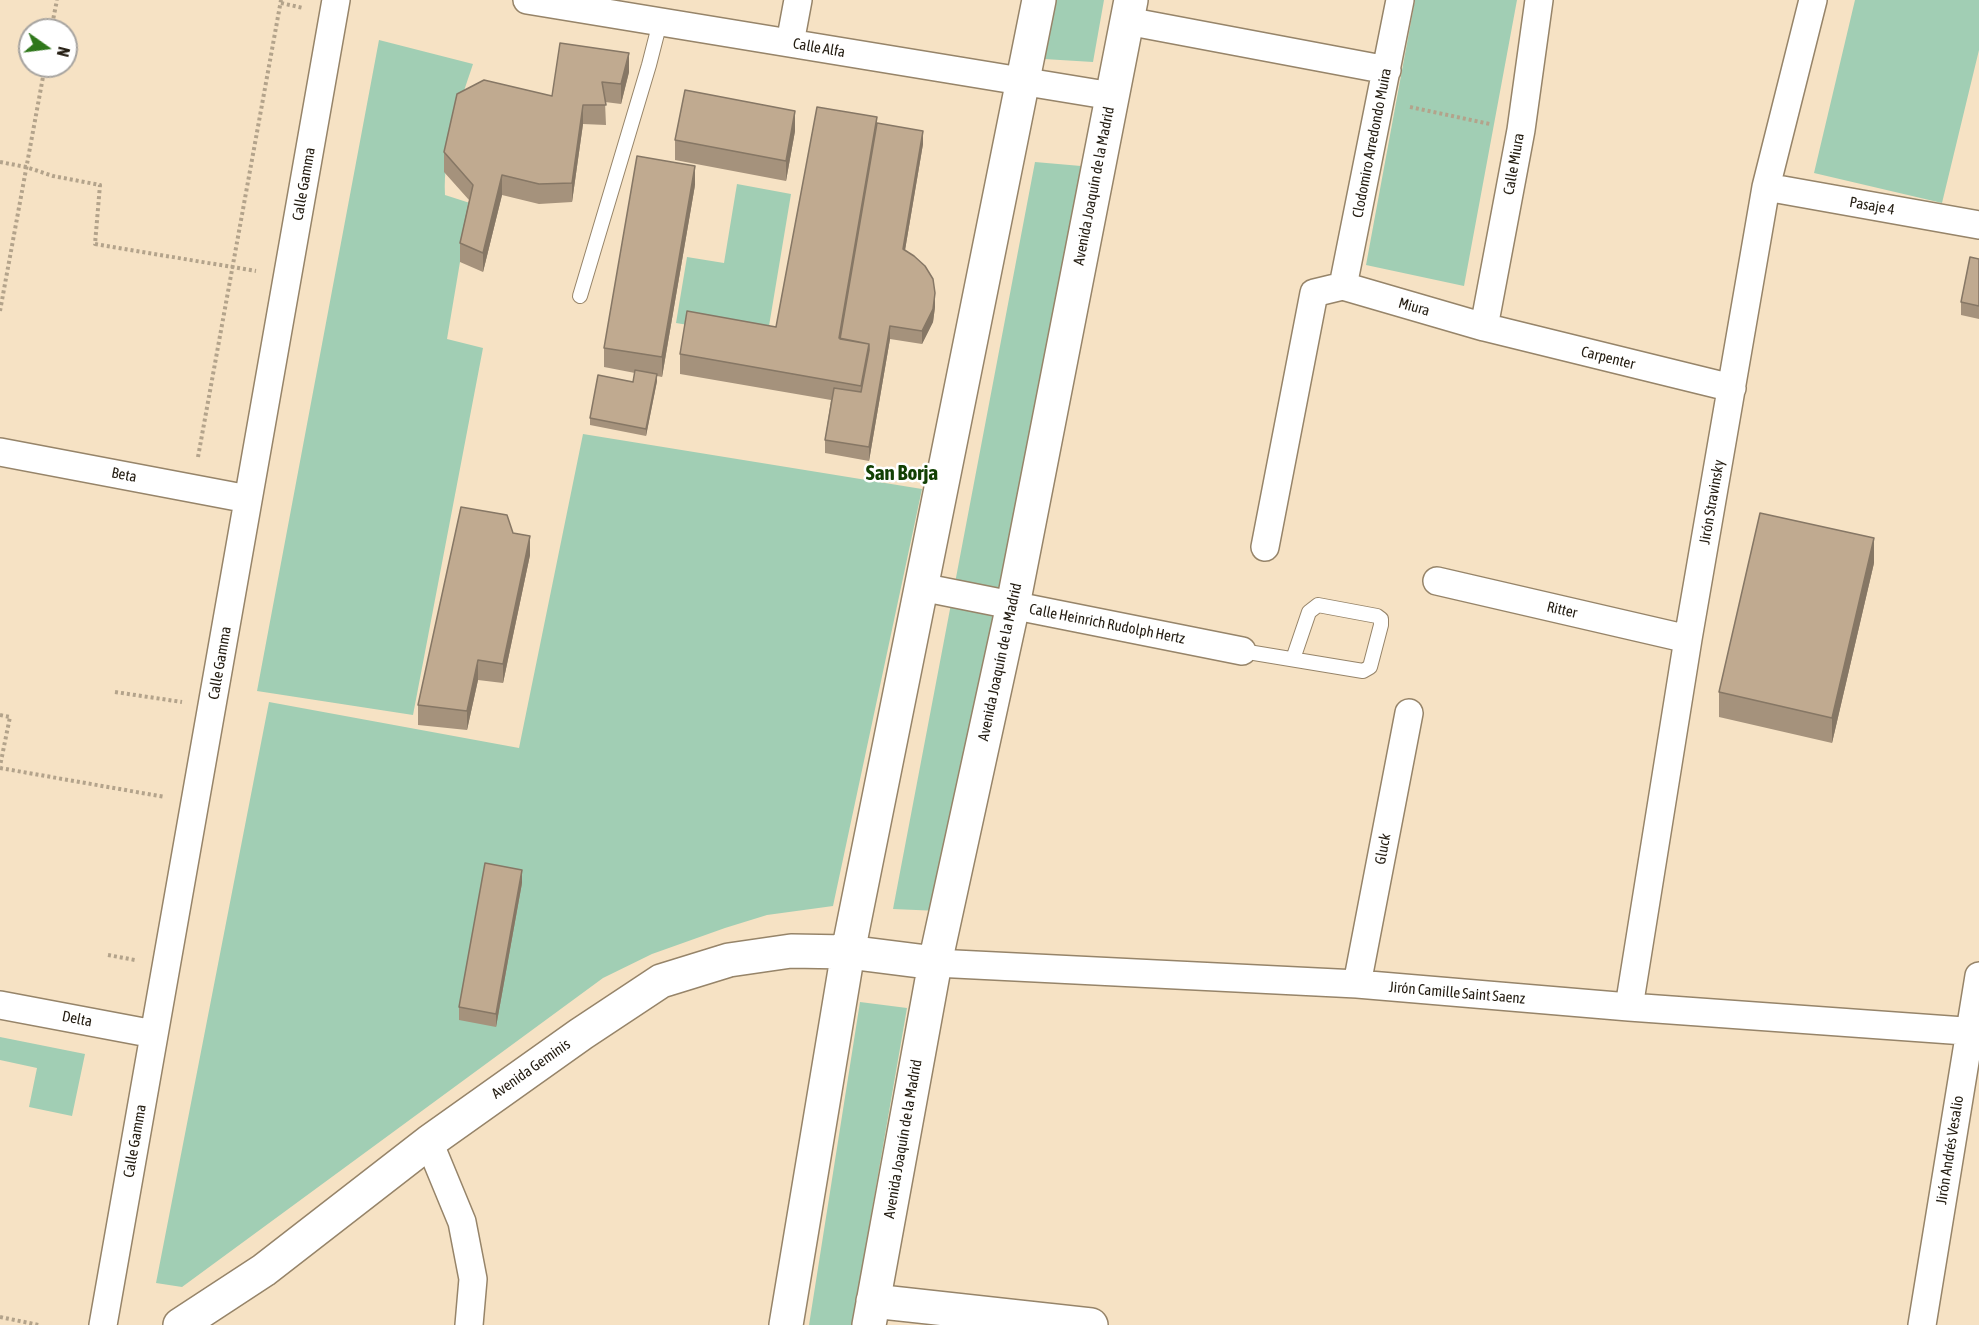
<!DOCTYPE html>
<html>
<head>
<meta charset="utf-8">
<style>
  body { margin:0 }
  #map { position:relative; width:1979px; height:1325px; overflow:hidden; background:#f6e2c4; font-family:"Asap Condensed",sans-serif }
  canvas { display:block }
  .north { position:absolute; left:18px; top:18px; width:60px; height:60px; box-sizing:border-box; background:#fff; border:2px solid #a7a4a0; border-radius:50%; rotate:104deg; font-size:16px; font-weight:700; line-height:24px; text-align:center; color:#231c11 }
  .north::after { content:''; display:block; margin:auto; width:21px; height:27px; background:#2f771b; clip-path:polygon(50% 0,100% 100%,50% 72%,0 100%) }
</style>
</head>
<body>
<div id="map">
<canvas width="1979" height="1325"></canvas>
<div class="north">N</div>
</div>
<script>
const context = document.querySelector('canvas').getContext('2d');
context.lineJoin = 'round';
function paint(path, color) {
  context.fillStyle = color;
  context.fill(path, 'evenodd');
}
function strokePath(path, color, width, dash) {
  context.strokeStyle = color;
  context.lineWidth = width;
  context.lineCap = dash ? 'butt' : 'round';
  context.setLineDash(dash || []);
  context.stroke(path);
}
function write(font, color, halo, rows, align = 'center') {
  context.font = font + ' "Asap Condensed",sans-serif';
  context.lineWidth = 5;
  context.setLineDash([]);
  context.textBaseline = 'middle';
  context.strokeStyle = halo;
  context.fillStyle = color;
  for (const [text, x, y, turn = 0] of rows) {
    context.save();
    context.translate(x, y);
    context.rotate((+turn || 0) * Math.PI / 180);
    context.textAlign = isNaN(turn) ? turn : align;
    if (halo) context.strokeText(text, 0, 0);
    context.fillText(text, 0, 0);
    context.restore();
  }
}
paint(new Path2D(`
  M1055,0H1104L1093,62L1044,59Z
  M1415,0H1517L1464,286L1366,265Z
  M1855,0H1979V50L1942,203L1814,173Z
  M379,40L473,64C459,106 443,150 445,195L473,204L460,262L447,339L483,348L413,715L257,691Z
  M1035,162L1081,166L939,911L893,909Z
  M737,184L791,194L767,338L676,323L687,257L724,263Z
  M583,434L922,489L833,906L767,915L725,928L652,954L603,978L182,1287L156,1283L269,702L519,748Z
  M860,1002L907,1008L852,1325H809Z
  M0,1037L85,1054L72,1116L29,1107L37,1068L0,1060Z`), '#a1ceb4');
const lane = new Path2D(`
  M580,296L649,65L660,22
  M1242,651L1363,671L1370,667L1381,625V619L1377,616L1318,605L1309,612L1293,659`);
const street = new Path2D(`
  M527,0L1112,96
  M1127,21L1387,70
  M790,43L798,0
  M1766,187L1979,225
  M1343,286L1400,0
  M1484,327L1521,130L1539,0
  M0,452L248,499
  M1265,547L1314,293L1343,286L1484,327L1732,388
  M1437,581L1688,639
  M921,587L1242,651
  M935,963L1357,984L1629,1007L1979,1032
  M1357,984L1409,713
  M0,1005L154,1034
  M1629,1007L1688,639L1766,187L1813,0
  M429,1142L462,1222L473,1279L469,1325
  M103,1325L336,0
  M1922,1325L1979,976`);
const secondary = new Path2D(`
  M873,1301L1091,1325
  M180,1325L264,1270L429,1142L581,1034L661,981L729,960L791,951L848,952L935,963
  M786,1325L848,952L1039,0
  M869,1325L935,963L1013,605L1131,0`);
strokePath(lane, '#968469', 16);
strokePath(street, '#968469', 30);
strokePath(secondary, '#968469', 36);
strokePath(new Path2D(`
  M281,3L303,8
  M51,30L57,0
  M1410,107L1490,124
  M0,162L26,167L53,176L100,185L95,244L256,271
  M0,311L45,66
  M198,457L281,0
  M115,692L182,702
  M0,715L10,717L0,766
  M0,768L165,797
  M108,955L135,960
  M0,1317L39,1325`), '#b3a38b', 4, [3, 3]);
strokePath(lane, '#fff', 14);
strokePath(street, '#fff', 27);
strokePath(secondary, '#fff', 33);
paint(new Path2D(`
  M629,72L621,104L605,102L606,125L583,124L572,202L539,204L502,195L483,272L460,262V243L469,200L444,172V152L552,96Z
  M877,123L923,144L905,250L935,307L933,322L922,344L890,339L869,461L825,453V440L831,400L680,374V354L776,327Z
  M795,131L786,181L675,160V140Z
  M695,185L662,377L657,376V381L646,436L590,425V418L633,382L635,373L604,367V348Z
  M1979,259V319L1961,315V302Z
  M513,533L530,555L503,683L478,680L467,730L418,725V705Z
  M1874,563L1832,743L1719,717V692Z
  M522,883L496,1027L459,1020V1007Z`), '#a5927c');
paint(new Path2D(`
  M629,53V72L621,104V84Z
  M583,105V124L572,202V183Z
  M795,111V131L786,181V161Z
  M877,117V136L842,345L839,338Z
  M923,131V144L903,262V249Z
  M695,166V185L662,377V357Z
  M502,175V195L483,272V253Z
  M935,293V307L933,322L922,344V331Z
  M890,326V339L869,461V447Z
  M657,374V381L646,436V429Z
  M530,536V555L503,683V664Z
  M1874,538V563L1832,743V718Z
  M478,660V680L467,730V711Z
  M522,870V883L496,1027V1014Z`), '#867765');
const building = new Path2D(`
  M560,43L629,53L621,84L602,82L606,105H583L572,183L539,184L502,175L483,253L460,243L473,185L444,152L457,94L484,80L552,96Z
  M685,90L795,111L786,161L675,140Z
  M817,107L877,117L839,338L869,344L861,386L680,354L687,311L776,327Z
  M877,123L923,131L903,249L914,256L925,266L933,279L935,293L933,309L922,331L890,326L869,447L825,440L834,388L861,392L869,350V344L840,339Z
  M637,156L695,166L662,357L604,348Z
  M1970,257L1979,259V306L1961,302Z
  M635,370L657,374L646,429L590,418L598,375L633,382Z
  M461,507L507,515L513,533L530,536L503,664L478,660L467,711L418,705Z
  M1760,513L1874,538L1832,718L1719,692Z
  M485,863L522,870L496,1014L459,1007Z`);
paint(building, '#c0aa90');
strokePath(building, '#867765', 1.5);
write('15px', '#231c11', '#fff', [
  ["Calle Alfa",819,48,10],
  ["Clodomiro Arredondo Muira",1372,143,-79],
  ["Calle Miura",1514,164,-80],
  ["Calle Gamma",304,184,-80],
  ["Avenida Joaquín de la Madrid",1094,186,-79],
  ["Pasaje 4",1872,206,10],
  ["Miura",1414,307,16],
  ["Carpenter",1608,358,14],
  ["Beta",124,475,11],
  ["Jirón Stravinsky",1712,502,-80],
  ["Ritter",1562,610,13],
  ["Calle Heinrich Rudolph Hertz",1107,624,11],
  ["Avenida Joaquín de la Madrid",1000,662,-78],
  ["Calle Gamma",220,663,-80],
  ["Gluck",1383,849,-79],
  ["Jirón Camille Saint Saenz",1457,993,5],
  ["Delta",77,1019,11],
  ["Avenida Geminis",531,1069,-35],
  ["Avenida Joaquín de la Madrid",903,1139,-80],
  ["Calle Gamma",135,1141,-80],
  ["Jirón Andrés Vesalio",1950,1150,-81]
]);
write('bold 21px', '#124004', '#fff', [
  ["San Borja",902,473]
]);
</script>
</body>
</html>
